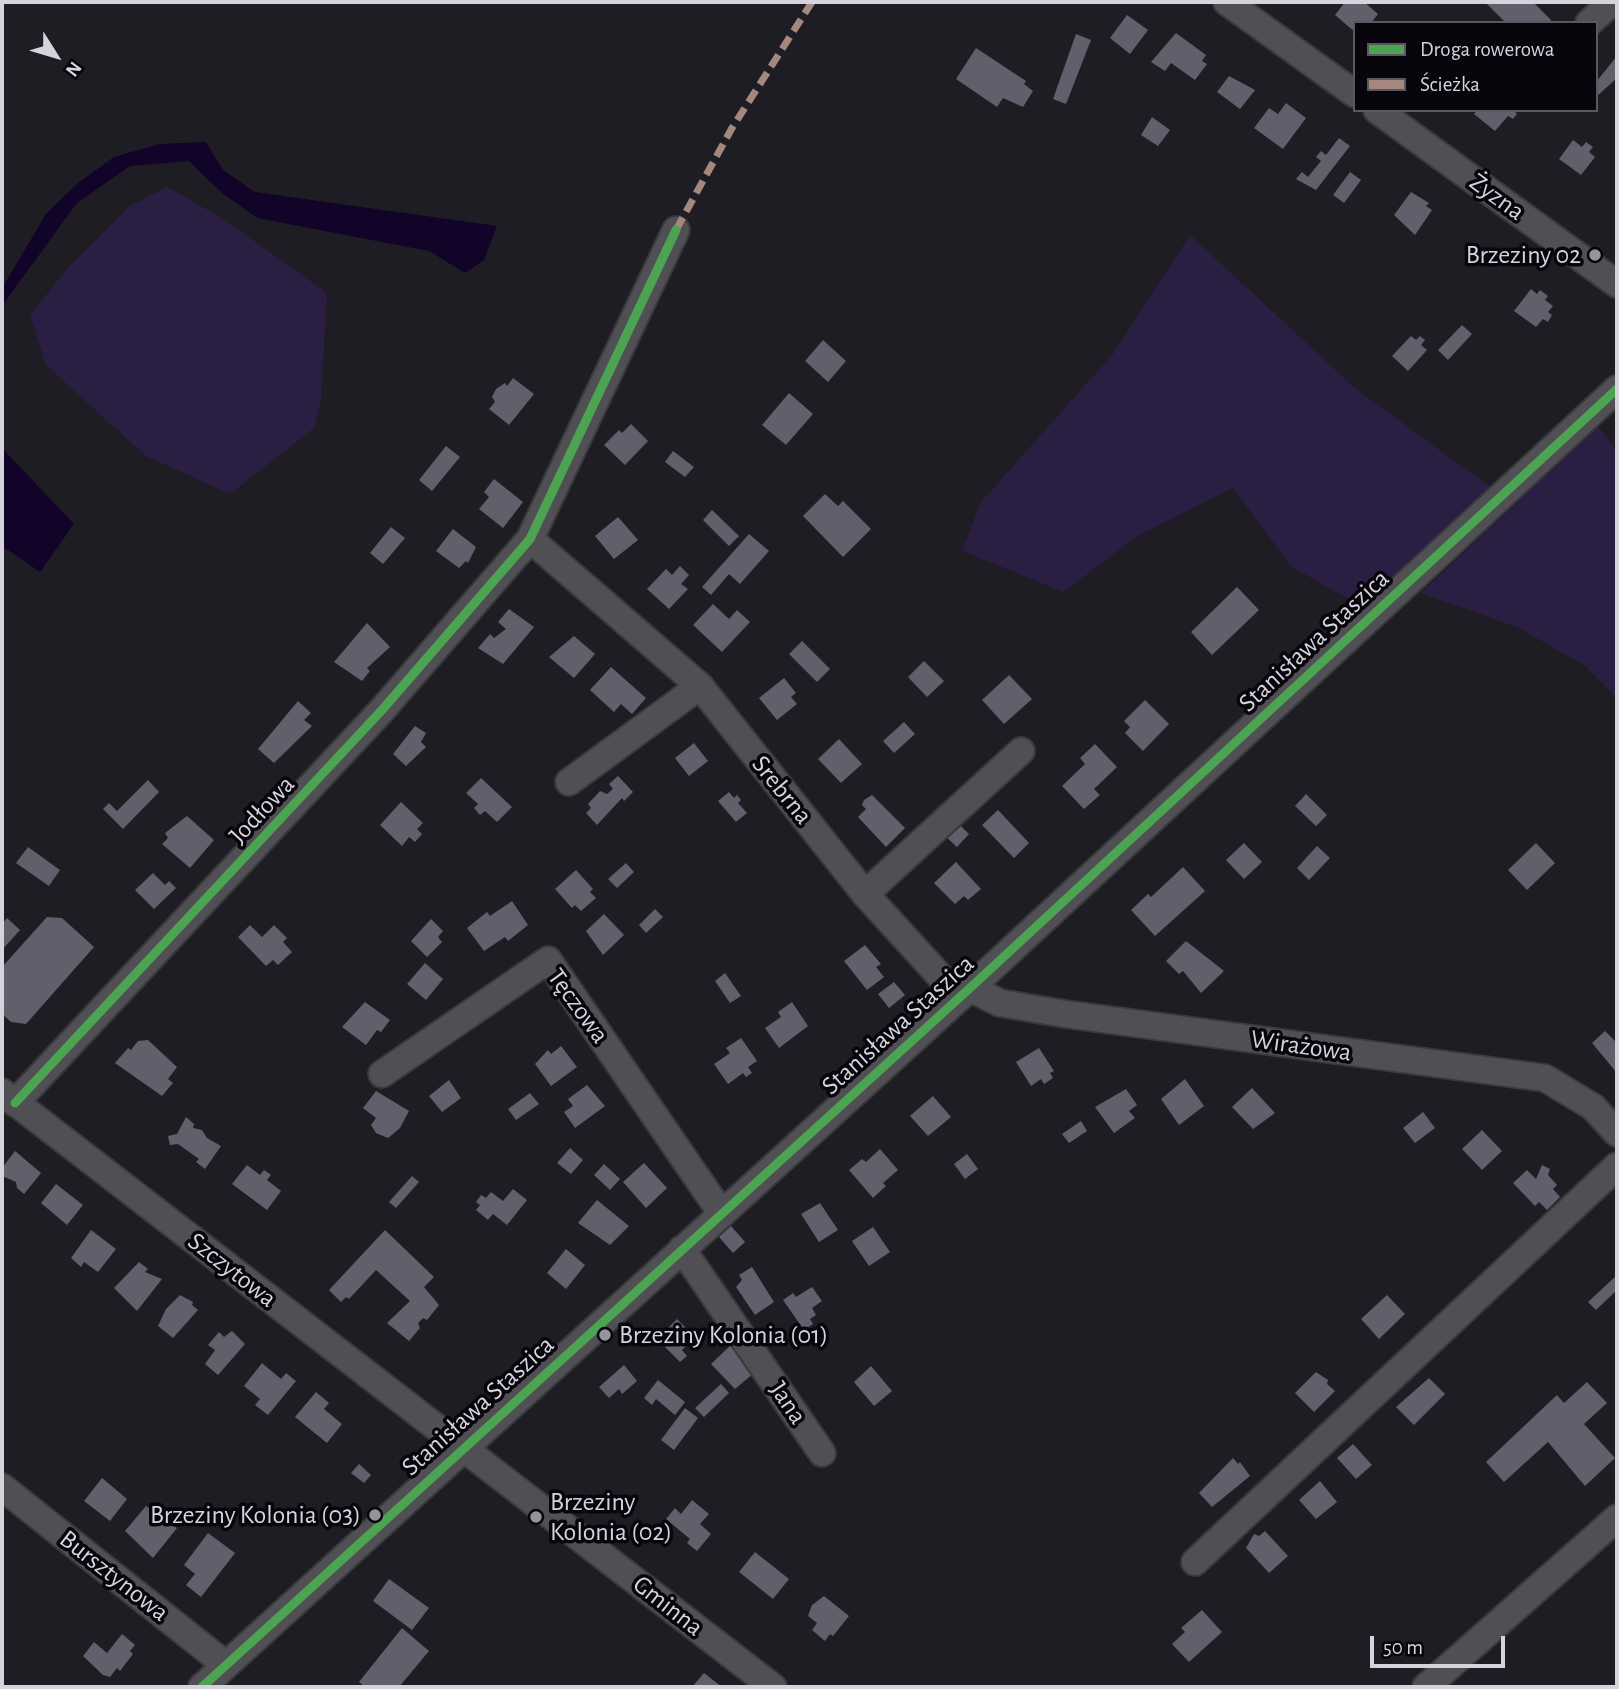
<!DOCTYPE html>
<html>
<head>
<meta charset="utf-8">
<style>
  body { margin:0 }
  #map { position:relative; width:1619px; height:1689px; overflow:hidden; background:#1f1d24; font-family:"Alegreya Sans",sans-serif }
  canvas { display:block }
  .frame { position:absolute; inset:0; border:4px solid #d5d3dc; pointer-events:none }
  .legend { position:absolute; left:1353px; top:21px; width:245px; height:91px; box-sizing:border-box; background:#08060c; border:2px solid #5a585f; margin:0; padding:9px 12px; list-style:none; font-size:21px; color:#d5d3dc }
  .legend li { display:flex; align-items:center; gap:14px; height:35px }
  .legend b { width:35px; border:2px solid #5a585f }
  .north { position:absolute; left:21px; top:21px; width:70px; height:70px; -webkit-text-stroke:5px #08060c; paint-order:stroke; rotate:127deg; font-size:19px; font-weight:700; line-height:28px; text-align:center; color:#d5d3dc }
  .north::after { content:''; display:block; margin:auto; width:24px; height:32px; background:#d5d3dc; clip-path:polygon(50% 0,100% 100%,50% 72%,0 100%) }
  .scale { position:absolute; left:1370px; top:1636px; width:135px; height:32px; box-sizing:border-box; border:4px solid #d5d3dc; border-top:0; padding-left:9px; font-size:21px; line-height:24px; white-space:nowrap; color:#d5d3dc; -webkit-text-stroke:5px #08060c; paint-order:stroke }
</style>
</head>
<body>
<div id="map">
<canvas width="1619" height="1689"></canvas>
<div class="frame"></div>
<ul class="legend">
<li><b style="height:9px;background:#4ca352"></b>Droga rowerowa</li>
<li><b style="height:9px;background:#a5887d"></b>Ścieżka</li>
</ul>
<div class="north">N</div>
<div class="scale">50 m</div>
</div>
<script>
const context = document.querySelector('canvas').getContext('2d');
context.lineJoin = 'round';
function paint(path, color) {
  context.fillStyle = color;
  context.fill(path, 'evenodd');
}
function strokePath(path, color, width, dash) {
  context.strokeStyle = color;
  context.lineWidth = width;
  context.lineCap = dash ? 'butt' : 'round';
  context.setLineDash(dash || []);
  context.stroke(path);
}
function write(font, color, halo, rows, align = 'center') {
  context.font = font + ' "Alegreya Sans",sans-serif';
  context.lineWidth = 7;
  context.setLineDash([]);
  context.textBaseline = 'middle';
  context.strokeStyle = halo;
  context.fillStyle = color;
  for (const [text, x, y, turn = 0] of rows) {
    context.save();
    context.translate(x, y);
    context.rotate((+turn || 0) * Math.PI / 180);
    context.textAlign = isNaN(turn) ? turn : align;
    if (halo) context.strokeText(text, 0, 0);
    context.fillText(text, 0, 0);
    context.restore();
  }
}
paint(new Path2D(`
  M167,187L222,218L327,293L321,399L314,428L230,494L146,456L46,365L30,315L68,268L128,207Z
  M1190,235L1356,389L1497,492L1370,611L1292,567L1233,488L1134,538L1064,592L962,551L981,502L1113,354Z
  M1598,426L1617,452V698L1584,665L1517,627L1421,593Z`), '#2a1e43');
paint(new Path2D(`
  M206,142L223,170L255,192L497,226L484,260L465,273L429,251L257,218L222,193L189,161L130,166L76,204L2,306V288L46,214L79,182L114,157L159,144Z
  M2,448L74,524L40,572L2,546Z`), '#120429');
paint(new Path2D(`
  M1345,2H1364L1378,14L1371,23H1355V32L1335,15Z
  M1485,2H1533L1551,20L1549,23H1506Z
  M1127,15L1148,30L1130,54L1110,38Z
  M1176,33L1206,55L1202,61L1207,64L1195,80L1171,63L1165,71L1151,62Z
  M1076,34L1091,40L1066,104L1053,99Z
  M976,48L1026,81L1024,84L1033,91L1023,107L1003,98L997,107L956,79Z
  M1617,56V78L1596,97V82Z
  M1229,76L1255,90L1240,109L1217,92Z
  M1286,103L1306,118L1283,149L1254,128L1269,108L1278,114Z
  M1477,110H1513L1517,114L1513,119L1508,116L1495,131L1474,114Z
  M1152,117L1170,130L1158,146L1141,135Z
  M1339,138L1350,146L1316,190L1296,179L1302,172L1308,177L1321,161L1316,157L1321,151L1326,155Z
  M1573,140L1582,147L1586,142L1593,147L1589,152L1595,157L1581,175L1559,159Z
  M1350,172L1361,180L1344,203L1333,195Z
  M1411,192L1429,203L1426,206L1432,210L1415,235L1394,215Z
  M1531,289L1537,294L1540,290L1548,296L1545,300L1553,306L1548,312L1552,315L1548,322L1543,319L1536,327L1514,311Z
  M1462,325L1472,334L1448,360L1438,350Z
  M1411,336L1416,340L1420,336L1425,340L1421,345L1427,350L1408,371L1392,356Z
  M823,340L846,361L828,382L805,361Z
  M513,378L534,394L509,425L489,409L495,402L492,397L496,389L505,383L507,386Z
  M789,393L813,414L786,445L762,425Z
  M631,424L648,441L625,465L604,445L619,430L622,433Z
  M446,446L460,457L432,491L419,480Z
  M673,451L694,467L685,477L665,462Z
  M494,479L523,502L503,528L479,509L489,497L484,492Z
  M825,494L838,506L843,501L871,529L843,557L803,516Z
  M712,510L739,536L729,546L703,520Z
  M618,517L638,540L614,559L595,536Z
  M391,527L405,538L383,564L370,553Z
  M453,529L476,547L468,563L466,561L459,568L436,551Z
  M749,534L769,551L740,584L729,574L711,595L702,587Z
  M680,566L689,575L681,584L688,589L669,609L647,589L666,569L672,575Z
  M1237,587L1259,610L1212,655L1191,632Z
  M713,604L729,619L737,610L750,622L722,652L693,625Z
  M509,609L534,627L503,664L478,648L490,634L494,638L506,629L498,622Z
  M367,623L390,647L367,668L370,671L362,681L334,662Z
  M574,636L595,654L574,678L549,657Z
  M802,641L830,669L817,682L789,654Z
  M924,661L944,681L927,697L908,677Z
  M611,667L646,698L632,714L621,704L614,712L590,690Z
  M1009,675L1032,699L1004,724L982,700Z
  M784,678L796,693L791,697L797,704L777,720L759,698Z
  M1145,700L1169,724L1143,751L1125,733L1130,727L1124,721Z
  M298,701L311,713L304,720L312,726L274,763L258,749Z
  M904,722L915,734L894,753L883,741Z
  M415,726L426,733L421,742L426,747L406,766L393,754Z
  M839,739L862,764L841,783L818,759Z
  M694,743L708,761L689,776L675,758Z
  M1095,744L1117,767L1094,789L1100,795L1084,809L1062,786L1085,764L1080,758Z
  M618,776L633,792L624,801L622,798L597,825L586,813L591,808L588,804L600,791L607,794L613,789L609,784Z
  M481,778L512,807L497,822L485,811L480,815L474,808L478,804L466,793Z
  M148,780L159,792L123,829L103,809L109,803L117,811Z
  M729,792L734,798L737,795L741,800L738,803L747,813L736,822L718,801Z
  M1306,794L1327,815L1316,826L1295,806Z
  M872,795L905,828L886,847L858,817L866,809L862,805L864,800Z
  M401,802L423,823L417,829L422,834L415,842L409,837L402,846L380,825Z
  M998,810L1029,843L1014,858L982,825Z
  M187,816L214,840L190,868L162,844L168,838L165,833Z
  M956,821L969,834L957,847L943,834Z
  M1244,843L1262,862L1244,879L1226,860Z
  M1536,843L1555,863L1527,890L1508,870Z
  M1317,846L1330,858L1309,880L1297,868Z
  M28,847L60,870L49,886L16,863Z
  M956,862L981,889L968,900L964,896L955,904L934,883Z
  M626,863L634,872L617,888L608,879Z
  M1183,867L1205,891L1155,936L1131,910L1148,894L1151,897Z
  M576,870L593,889L590,892L596,898L581,911L575,905L572,908L555,889Z
  M153,873L165,885L169,881L176,888L154,909L135,890Z
  M512,901L528,925L508,941L505,937L484,951L467,928L487,912L490,916Z
  M655,909L663,917L646,933L639,925Z
  M604,914L624,935L603,955L586,931Z
  M47,917L62,918L94,947L26,1024L11,1022L2,1014V967Z
  M7,918L20,930L2,950V924Z
  M431,919L443,931L438,937L442,942L427,957L411,941Z
  M250,925L262,937L274,925L287,938L283,942L292,952L278,965L273,960L266,966L238,937Z
  M1186,941L1224,971L1201,993L1183,971L1179,974L1166,961Z
  M865,945L881,964L876,967L884,977L867,990L844,961Z
  M425,963L443,979L426,1000L407,984Z
  M725,973L741,996L730,1003L715,981Z
  M894,982L905,995L889,1008L878,994Z
  M365,1002L390,1020L381,1032L377,1030L366,1045L342,1027Z
  M792,1002L808,1026L779,1048L765,1028L781,1017L778,1012Z
  M1605,1031L1617,1043V1073L1592,1043Z
  M741,1038L757,1061L748,1067L752,1073L746,1077L743,1073L728,1084L714,1064L730,1053L726,1048Z
  M148,1040L177,1067L168,1079L173,1083L162,1096L115,1063L128,1048L131,1050L138,1041Z
  M561,1046L577,1067L551,1086L535,1064L548,1050L551,1054Z
  M1039,1048L1054,1071L1050,1073L1053,1078L1044,1084L1041,1079L1031,1086L1016,1062Z
  M1185,1079L1204,1106L1179,1125L1161,1099Z
  M449,1080L461,1098L442,1112L429,1096Z
  M587,1085L605,1106L575,1128L564,1112L573,1106L568,1099Z
  M1252,1088L1275,1113L1253,1129L1232,1107Z
  M1126,1089L1137,1105L1129,1111L1135,1118L1114,1133L1095,1107Z
  M376,1091L409,1111L400,1128L388,1138L376,1133L371,1125L376,1118L363,1108Z
  M530,1093L539,1104L516,1120L508,1109Z
  M933,1096L951,1117L928,1136L910,1116Z
  M1423,1112L1435,1128L1415,1143L1403,1128Z
  M186,1117L194,1124L193,1128L202,1130L207,1138L221,1146L205,1169L196,1162L199,1159L178,1144L170,1145L168,1136L177,1134Z
  M1081,1121L1087,1131L1069,1143L1062,1134Z
  M1482,1130L1502,1151L1482,1170L1462,1149Z
  M570,1148L583,1160L571,1174L557,1163Z
  M880,1149L898,1170L883,1183L886,1186L873,1198L849,1170L862,1159L866,1162Z
  M15,1151L41,1173L24,1194L17,1188L16,1182L2,1176V1168Z
  M967,1154L978,1169L965,1179L954,1164Z
  M644,1163L667,1188L646,1208L623,1182Z
  M604,1164L620,1179L610,1190L594,1175Z
  M247,1165L260,1175L264,1170L271,1175L267,1180L281,1191L267,1210L232,1184Z
  M1542,1165L1550,1169L1548,1175L1557,1185L1553,1189L1560,1197L1547,1210L1539,1202L1535,1206L1513,1183L1527,1170L1536,1179Z
  M412,1176L419,1182L396,1208L389,1202Z
  M56,1184L83,1205L67,1225L41,1203Z
  M513,1189L527,1200L507,1225L493,1214L488,1220L476,1210L480,1205L476,1202L481,1195L486,1198L491,1192L503,1201Z
  M597,1200L629,1226L610,1245L578,1223Z
  M820,1203L838,1230L819,1242L801,1214Z
  M731,1226L745,1242L733,1253L719,1237Z
  M873,1227L890,1252L869,1266L852,1241Z
  M91,1230L116,1249L98,1272L84,1262L81,1267L71,1258Z
  M385,1230L434,1277L424,1287L439,1305L427,1320L423,1318L418,1323L420,1328L409,1341L387,1323L410,1301L376,1270L349,1299L346,1297L341,1302L329,1290Z
  M566,1249L585,1265L566,1289L547,1273Z
  M139,1262L148,1269L145,1272L162,1279L137,1311L114,1288Z
  M752,1267L774,1302L755,1315L736,1287L742,1280L739,1275Z
  M1616,1276L1617,1290L1596,1310L1588,1302Z
  M812,1287L822,1301L812,1308L816,1315L810,1319L813,1324L804,1330L783,1300L793,1293L796,1297Z
  M180,1295L193,1302L192,1305L198,1310L173,1338L158,1326L166,1309Z
  M1387,1295L1405,1314L1379,1339L1361,1319Z
  M677,1319L695,1337L682,1350L687,1356L680,1362L657,1339Z
  M232,1331L245,1344L218,1375L205,1364L215,1350L208,1345L219,1332L224,1337Z
  M733,1343L754,1373L735,1389L711,1364Z
  M262,1363L281,1379L286,1373L296,1381L268,1415L255,1405L260,1399L244,1386Z
  M624,1365L637,1381L622,1394L619,1389L609,1398L599,1387Z
  M871,1366L892,1391L874,1406L854,1382Z
  M1316,1372L1328,1380L1327,1384L1335,1391L1314,1412L1295,1393Z
  M1429,1378L1445,1394L1414,1425L1396,1407Z
  M658,1380L685,1402L675,1415L656,1399L652,1405L644,1398Z
  M1587,1382L1607,1403L1584,1424L1615,1458L1585,1486L1548,1442L1504,1482L1486,1462L1557,1395L1564,1403Z
  M721,1384L729,1393L704,1417L695,1408Z
  M316,1392L329,1403L324,1409L342,1424L327,1443L295,1417Z
  M685,1408L698,1418L674,1450L661,1440Z
  M1353,1444L1372,1465L1356,1479L1337,1458Z
  M1233,1458L1238,1464L1240,1462L1250,1476L1212,1507L1199,1493Z
  M359,1464L371,1475L364,1483L351,1473Z
  M102,1478L127,1499L110,1521L84,1501Z
  M1320,1481L1337,1502L1316,1519L1299,1500Z
  M692,1500L709,1514L700,1524L711,1534L697,1551L687,1543L690,1539L666,1519L675,1508L681,1514Z
  M146,1506L177,1528L153,1558L125,1531Z
  M1265,1531L1288,1556L1269,1573L1246,1548L1254,1534L1259,1536Z
  M208,1533L235,1553L201,1597L186,1585L195,1574L184,1565Z
  M755,1552L789,1579L773,1599L739,1572Z
  M389,1579L429,1608L412,1630L373,1601Z
  M824,1596L849,1616L833,1636L830,1634L825,1641L812,1630L817,1623L808,1616L812,1605Z
  M1202,1610L1222,1632L1189,1662L1172,1644L1185,1632L1181,1628Z
  M402,1628L429,1651L399,1687H365L359,1682Z
  M122,1634L135,1645L130,1651L133,1654L120,1671L117,1668L110,1677L103,1675L83,1656L94,1642L107,1653Z
  M704,1673L722,1687H692Z`), '#625f6c');
const minor = new Path2D(`
  M1227,2L1355,94
  M1589,23L1612,2
  M1377,110L1617,284
  M530,539L700,686L865,894L959,997
  M569,782L700,686
  M865,894L1021,751
  M970,988L1000,1003L1065,1014L1545,1078L1593,1107L1617,1133
  M382,1074L548,960L722,1214
  M2,1092L773,1687
  M15,1103L382,710L530,539L676,230
  M682,1249L822,1453
  M2,1487L226,1665
  M1195,1562L1617,1166
  M202,1687L970,988L1617,389
  M1426,1687L1617,1518`);
strokePath(minor, '#3a393e', 30);
strokePath(minor, '#504f54', 26);
strokePath(new Path2D(`
  M676,230L732,128L812,2`), '#a5887d', 7, [14, 7]);
strokePath(new Path2D(`
  M15,1103L382,710L530,539L676,230
  M202,1687L970,988L1617,389`), '#4ca352', 9);
for (const [x, y, r, color] of [
  [1595,255,7,"#95939c"],
  [605,1335,7,"#95939c"],
  [375,1515,7,"#95939c"],
  [536,1517,7,"#95939c"]
]) {
  const dot = new Path2D();
  dot.arc(x, y, r, 0, 2 * Math.PI);
  context.fillStyle = color;
  context.fill(dot);
  strokePath(dot, '#08060c', 2.5);
}
write('26px', '#d5d3dc', '#08060c', [
  ["Żyzna",1497,197,36],
  ["Stanisława Staszica",1314,641,-43],
  ["Srebrna",782,790,51],
  ["Jodłowa",262,810,-47],
  ["Tęczowa",578,1006,54],
  ["Stanisława Staszica",898,1025,-42],
  ["Wirażowa",1301,1046,8],
  ["Szczytowa",232,1270,38],
  ["Jana",788,1403,56],
  ["Stanisława Staszica",478,1406,-42],
  ["Bursztynowa",114,1576,38],
  ["Gminna",668,1606,38]
]);
write('26px', '#d5d3dc', '#08060c', [
  ["Brzeziny 02",1581,255],
  ["Brzeziny Kolonia (01)",619,1335,"left"],
  ["Brzeziny",550,1502,"left"],
  ["Kolonia (02)",550,1532,"left"],
  ["Brzeziny Kolonia (03)",361,1515]
], 'right');
</script>
</body>
</html>
